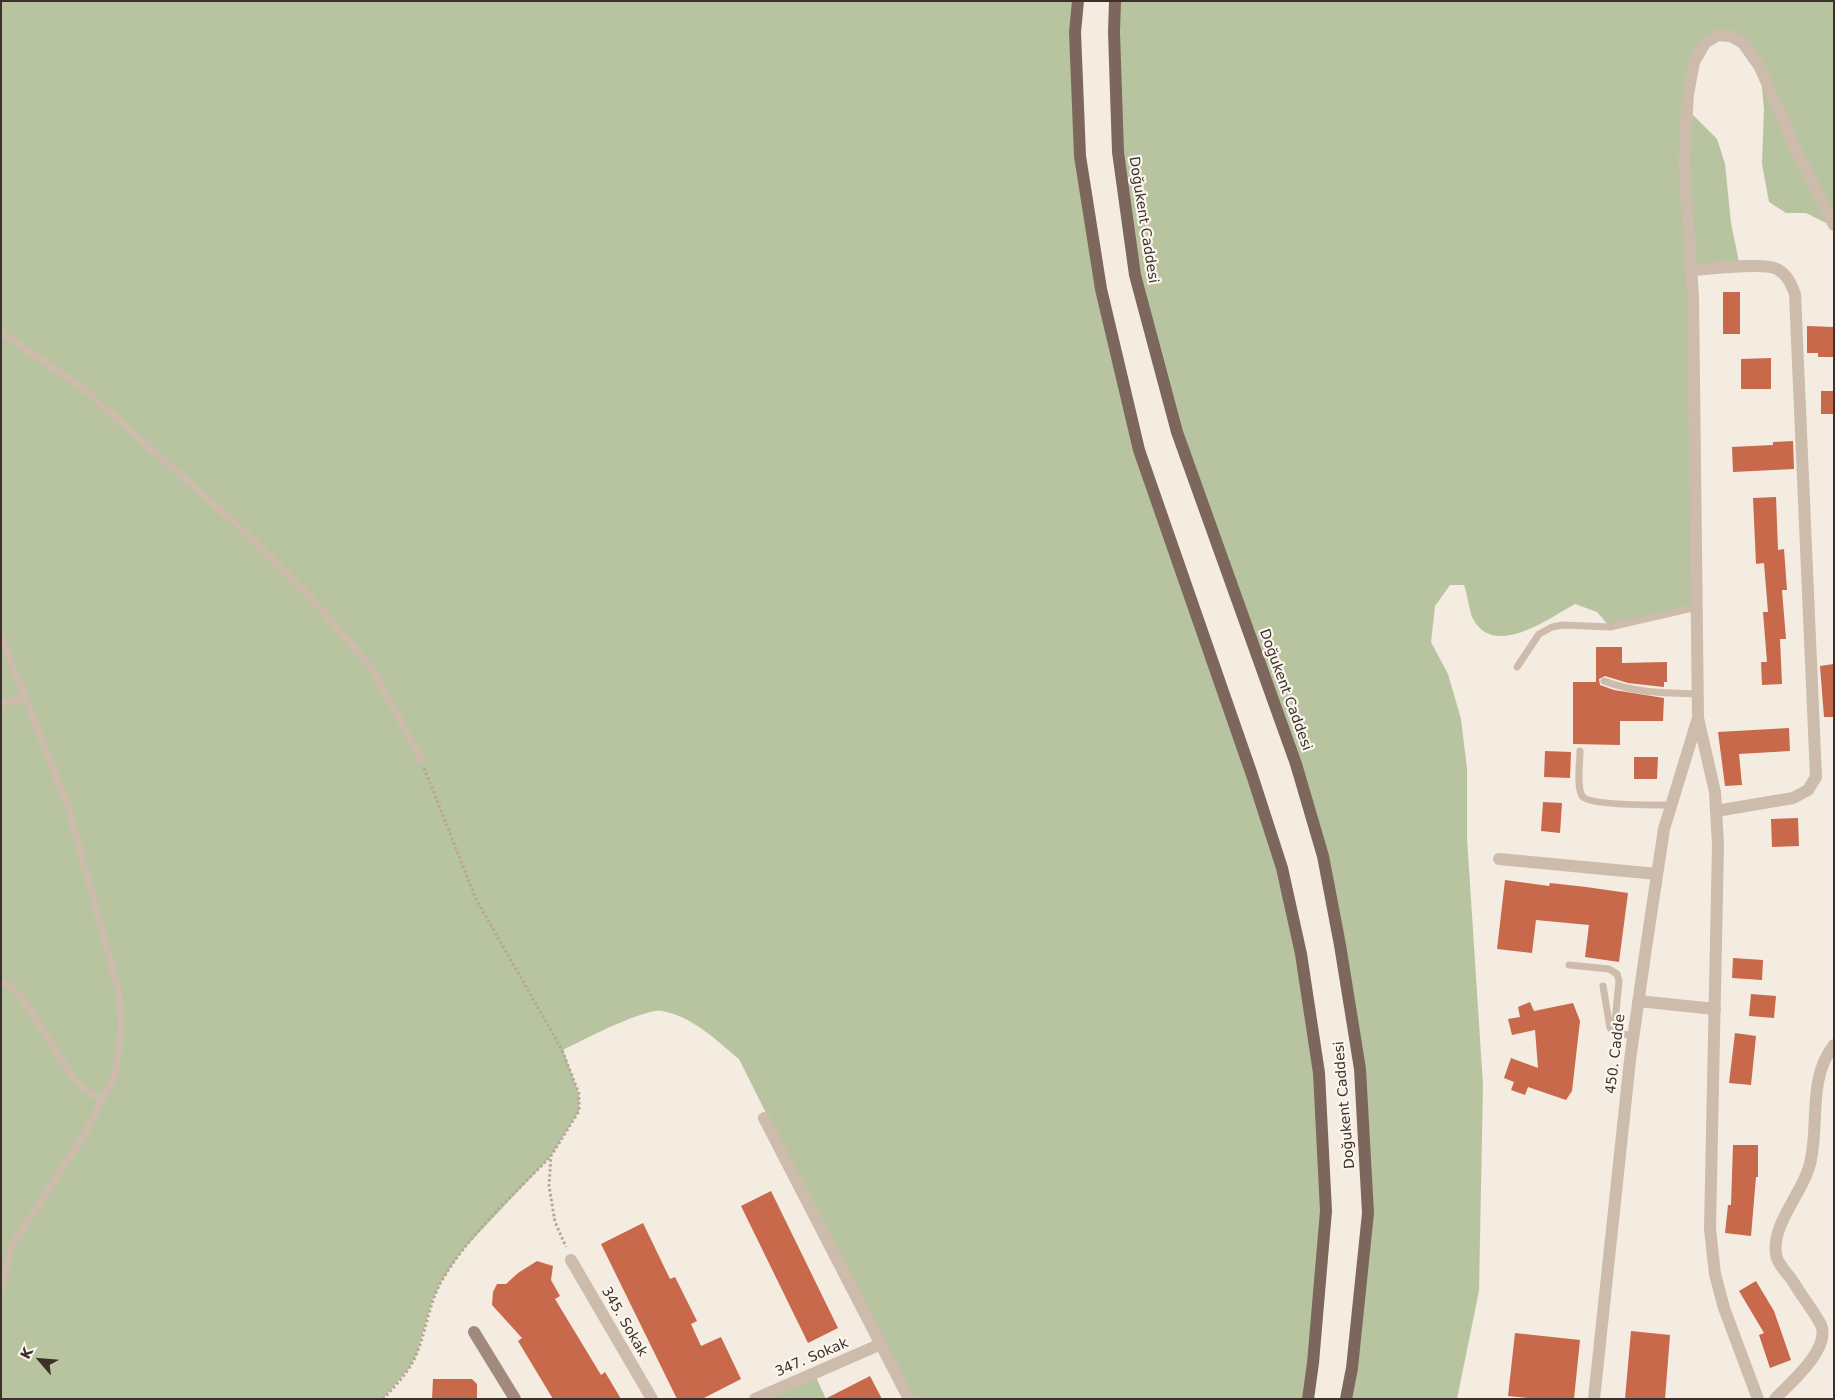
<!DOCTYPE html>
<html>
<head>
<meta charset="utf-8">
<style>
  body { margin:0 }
  #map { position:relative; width:1835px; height:1400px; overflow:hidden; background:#f4ebe1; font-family:"DejaVu Sans",sans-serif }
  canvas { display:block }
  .frame { position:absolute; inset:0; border:2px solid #3b302b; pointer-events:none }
  .north { position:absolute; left:15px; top:1335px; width:50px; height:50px; -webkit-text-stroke:4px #fbf5ee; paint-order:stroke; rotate:297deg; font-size:14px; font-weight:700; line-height:20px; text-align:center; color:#3b302b }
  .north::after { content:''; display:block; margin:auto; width:18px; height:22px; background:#3b302b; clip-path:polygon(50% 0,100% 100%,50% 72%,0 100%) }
</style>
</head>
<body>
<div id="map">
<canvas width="1835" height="1400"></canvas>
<div class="frame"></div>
<div class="north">K</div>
</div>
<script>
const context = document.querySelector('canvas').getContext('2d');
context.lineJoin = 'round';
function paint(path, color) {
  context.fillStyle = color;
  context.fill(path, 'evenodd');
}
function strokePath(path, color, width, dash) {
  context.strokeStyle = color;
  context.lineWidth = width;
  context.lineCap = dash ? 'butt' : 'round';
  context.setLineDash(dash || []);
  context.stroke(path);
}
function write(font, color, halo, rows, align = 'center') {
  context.font = font + ' "DejaVu Sans",sans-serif';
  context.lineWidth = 4.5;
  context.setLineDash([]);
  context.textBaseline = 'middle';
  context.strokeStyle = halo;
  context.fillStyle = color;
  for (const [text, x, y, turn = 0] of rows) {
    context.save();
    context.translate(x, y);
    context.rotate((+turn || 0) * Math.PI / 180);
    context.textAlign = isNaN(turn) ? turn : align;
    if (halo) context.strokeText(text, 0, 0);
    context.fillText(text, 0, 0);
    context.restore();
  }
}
paint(new Path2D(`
  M1,1H1078L1080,156L1139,450L1282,868L1319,1073L1326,1211L1308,1399H909L739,1059C716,1040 692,1016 662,1011C644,1008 581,1041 563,1050L579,1094V1111L551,1156L461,1252L441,1282L432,1301L417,1353L410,1367L383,1399H1Z
  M1115,1H1834V227L1806,213H1786L1769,202L1762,164L1764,109L1760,67L1731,36L1705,43L1687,109L1717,139L1725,164L1731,223L1740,267L1692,270L1697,607L1610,627L1597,612L1575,604C1549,618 1495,659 1473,619C1470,615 1467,592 1464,585H1450L1435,606L1431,642L1448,674L1461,719L1467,769V838L1483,1085L1479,1291L1457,1399H1346L1368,1213L1360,1069L1323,856L1177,432L1135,275L1118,152Z
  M814,1373L826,1399H760Z`), '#b8c4a0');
paint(new Path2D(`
  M1723,292H1740V334H1723Z
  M1807,326L1833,327V357H1818V353H1807Z
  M1771,358V389H1741V359Z
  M1821,391H1834V414H1821Z
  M1793,441L1794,469L1733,472L1732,447L1773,445V442Z
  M1776,497L1778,550L1784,549L1787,590H1782L1786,639H1780L1782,684L1762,685L1761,662H1767L1763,612H1768L1764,563L1756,564L1753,498Z
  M1596,647H1622V663L1667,662V682H1664V687L1628,683L1605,676L1599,679L1600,685L1614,690L1664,698L1663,721H1620V745L1573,744V682H1596Z
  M1834,664V717H1824L1820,666Z
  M1789,728L1790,751L1739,754L1742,785L1725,786L1718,732Z
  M1545,751L1571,752L1570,778L1544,777Z
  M1634,757H1658L1657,779H1634Z
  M1543,802L1562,803L1560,833L1541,831Z
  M1798,818L1799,846L1772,847L1771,819Z
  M1505,880L1549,886L1550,883L1586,887L1628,893L1619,962L1585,957L1589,925L1536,920L1532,953L1497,949Z
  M1733,958L1763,960L1762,980L1732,978Z
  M1751,994L1776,996L1774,1018L1749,1016Z
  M1530,1002L1534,1011L1573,1003L1580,1021L1572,1091L1566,1100L1528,1087L1525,1095L1511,1090L1514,1082L1504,1078L1511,1058L1538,1068L1535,1030L1512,1035L1508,1019L1520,1017L1518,1007Z
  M1735,1033L1756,1036L1751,1085L1729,1083Z
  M1733,1145H1758V1177H1756L1751,1236L1725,1233L1728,1205H1731Z
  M771,1191L838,1328L808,1343L741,1206Z
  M643,1223L670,1279L675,1277L697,1321L691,1324L701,1346L721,1337L741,1379L702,1399H677L601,1244Z
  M537,1261L553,1266L551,1280L560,1296L555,1299L601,1375L605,1372L621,1399H553L518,1341L522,1338L492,1305L493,1292L497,1284H506L518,1273Z
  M1756,1281L1774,1311L1791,1360L1770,1368L1759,1335L1764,1333L1739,1291Z
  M1631,1331L1670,1335L1665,1399H1625Z
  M1515,1333L1580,1340L1574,1399H1538L1508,1396Z
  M870,1376L882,1399H825Z
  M433,1379H472L477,1384V1399H432Z`), '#c8694b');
strokePath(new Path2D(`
  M424,768L476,899L562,1050L579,1094V1111L551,1156L549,1186L555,1222L566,1247
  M383,1399C396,1385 410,1371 417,1353C426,1330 429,1305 440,1284C464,1239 515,1193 551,1156`), '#b9a596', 3, [2.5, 2.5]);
strokePath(new Path2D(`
  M1,332L80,386L244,531L311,598L374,671L421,760
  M1,636L68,806L118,989L122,1024L115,1075L86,1132L11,1247L1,1290
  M1517,667L1539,634L1552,627L1563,625L1610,627L1697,607
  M1604,681C1635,693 1665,693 1698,694
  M1,703L25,698
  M1580,751C1580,761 1576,790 1583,797C1593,806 1656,805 1672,805
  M1569,965L1609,969L1617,974L1619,981L1614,1032
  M1,982L9,985L19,994L74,1079L85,1090L102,1100
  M1603,986L1610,1028L1614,1032L1633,1036`), '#cdbbac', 7);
strokePath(new Path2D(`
  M1691,270C1710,269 1763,262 1777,269C1788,275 1791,284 1795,294L1816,777L1808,790L1793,798L1716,811
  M1499,859L1657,874
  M1638,1001L1715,1009
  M764,1118L909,1399
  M571,1260L652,1399
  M755,1399L881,1344
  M1594,1399L1630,1060L1646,948L1664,829L1697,721
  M1758,1399L1724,1308L1715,1274L1710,1229L1718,845L1715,792L1698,718L1693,296L1684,162L1688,94L1694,62L1705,43L1718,35L1731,36L1743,43L1760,67L1796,150L1834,225
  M1775,1399C1790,1383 1831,1349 1821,1325C1814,1311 1802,1297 1794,1283C1789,1275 1777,1264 1776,1254C1771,1223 1806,1190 1811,1159C1819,1121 1808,1078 1834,1045`), '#cdbbac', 12);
strokePath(new Path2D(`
  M474,1332L515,1399`), '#a18a7d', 12);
strokePath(new Path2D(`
  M1078,1L1075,32L1080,156L1101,289L1139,450L1252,775L1282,868L1301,954L1319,1073L1326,1211L1313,1363L1308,1399
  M1115,1L1114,32L1118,152L1135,275L1177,432L1296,764L1323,856L1340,945L1360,1069L1368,1213L1352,1368L1346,1399`), '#7d675c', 12);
write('14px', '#3b302b', '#fbf5ee', [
  ["Doğukent Caddesi",1143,220,81],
  ["Doğukent Caddesi",1285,690,70],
  ["450. Cadde",1616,1054,-83],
  ["Doğukent Caddesi",1345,1105,-95],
  ["345. Sokak",624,1322,60],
  ["347. Sokak",812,1358,-23]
]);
</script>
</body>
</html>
